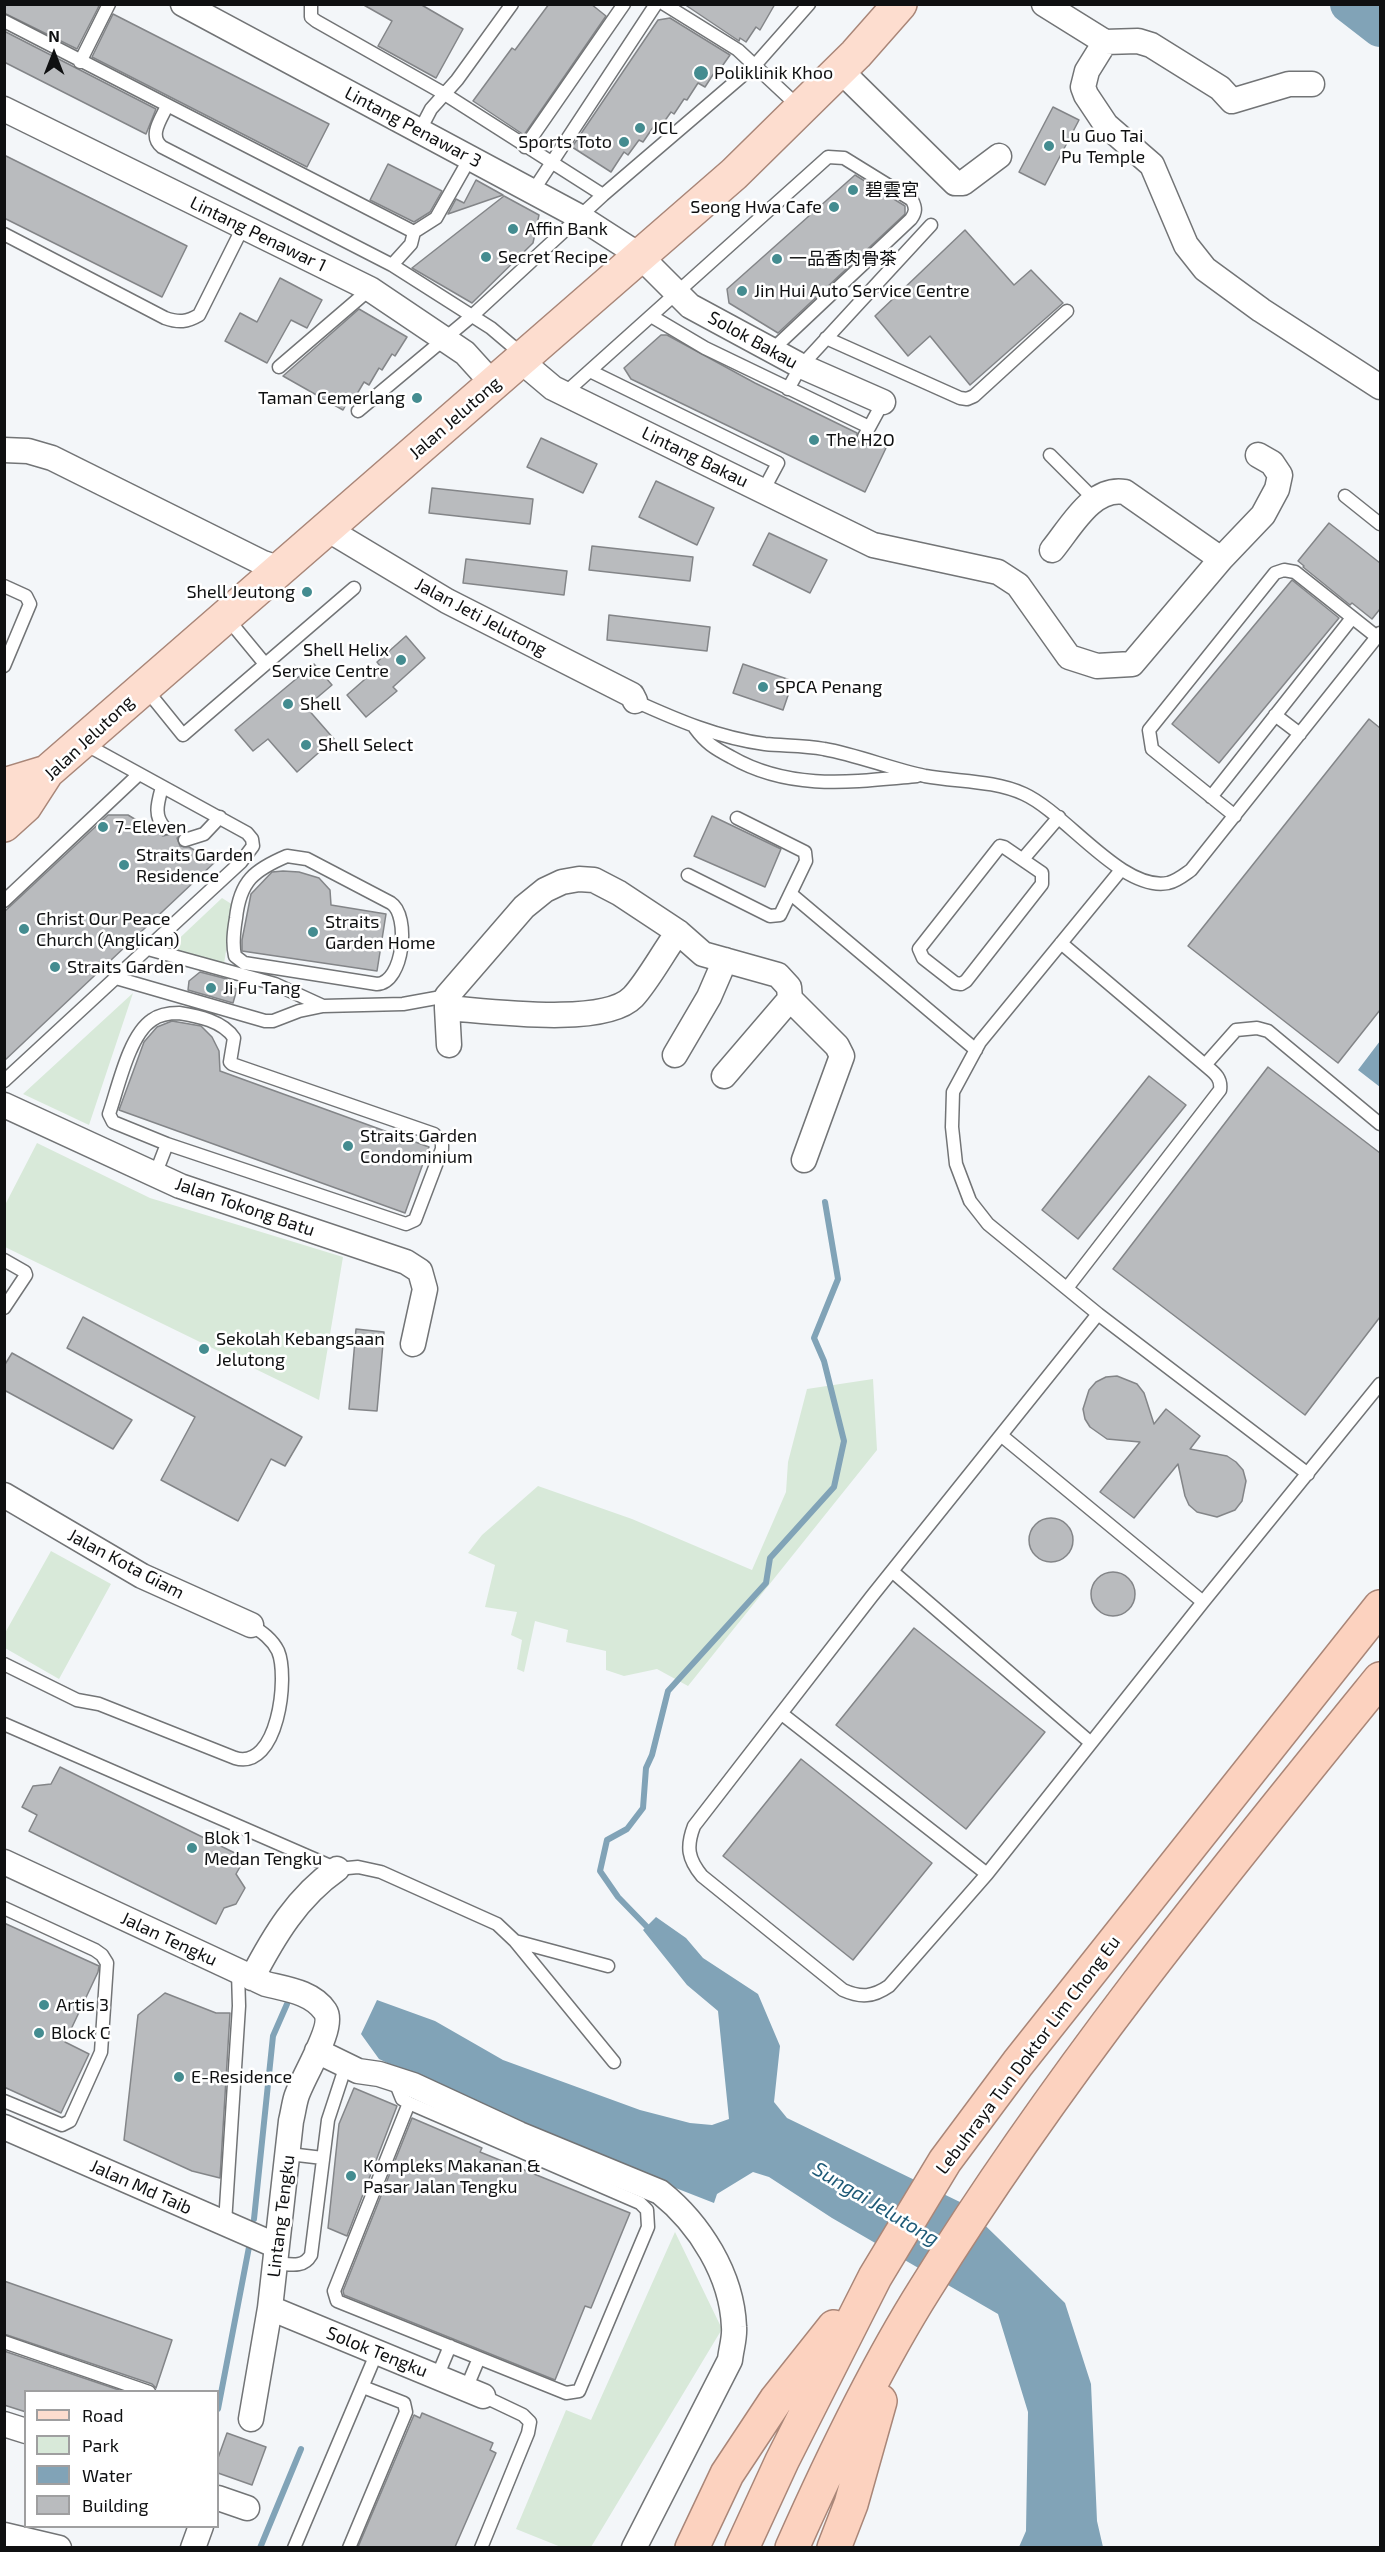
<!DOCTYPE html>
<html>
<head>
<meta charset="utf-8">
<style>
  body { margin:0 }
  #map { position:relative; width:1385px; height:2552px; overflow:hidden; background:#f3f6f9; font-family:"Exo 2",sans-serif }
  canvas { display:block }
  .frame { position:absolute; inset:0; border:6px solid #0f1011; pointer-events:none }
  .legend { position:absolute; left:24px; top:2390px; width:195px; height:138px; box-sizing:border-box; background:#fff; border:2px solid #9f9fa0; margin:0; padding:8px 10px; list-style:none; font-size:18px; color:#0f1011 }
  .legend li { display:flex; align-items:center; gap:12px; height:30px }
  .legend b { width:30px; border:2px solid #9f9fa0 }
  .north { position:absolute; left:24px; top:24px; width:60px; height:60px; -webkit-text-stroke:4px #fff; paint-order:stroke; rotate:0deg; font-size:16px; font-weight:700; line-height:24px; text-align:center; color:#0f1011 }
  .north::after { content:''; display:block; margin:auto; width:21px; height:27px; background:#0f1011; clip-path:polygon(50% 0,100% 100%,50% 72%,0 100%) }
</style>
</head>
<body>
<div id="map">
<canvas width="1385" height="2552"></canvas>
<div class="frame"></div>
<ul class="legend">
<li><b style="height:8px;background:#fdddcf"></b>Road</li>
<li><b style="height:16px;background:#d8e9d9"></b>Park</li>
<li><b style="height:16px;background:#81a3b7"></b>Water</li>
<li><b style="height:16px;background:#b9bbbe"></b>Building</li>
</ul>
<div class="north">N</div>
</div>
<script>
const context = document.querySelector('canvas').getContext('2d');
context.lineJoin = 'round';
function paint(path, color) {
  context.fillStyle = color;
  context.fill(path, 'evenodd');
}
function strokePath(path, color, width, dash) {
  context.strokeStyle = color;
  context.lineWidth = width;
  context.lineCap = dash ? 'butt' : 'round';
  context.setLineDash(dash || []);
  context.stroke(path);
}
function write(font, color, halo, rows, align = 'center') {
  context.font = font + ' "Exo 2","Noto Sans SC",sans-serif';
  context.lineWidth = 5;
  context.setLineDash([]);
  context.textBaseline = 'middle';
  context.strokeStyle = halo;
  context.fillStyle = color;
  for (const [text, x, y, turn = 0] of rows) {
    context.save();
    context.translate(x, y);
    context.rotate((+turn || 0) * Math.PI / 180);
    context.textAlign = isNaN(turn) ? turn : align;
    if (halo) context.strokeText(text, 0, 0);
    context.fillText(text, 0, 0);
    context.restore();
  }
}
paint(new Path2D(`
  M222,898L233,905L224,964L168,949Z
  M133,993L89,1125L23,1094Z
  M37,1143L150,1198L343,1257L319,1400L5,1247V1205Z
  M873,1379L877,1450L688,1686L657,1669L624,1676L606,1670V1651L566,1642L568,1630L535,1621L524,1672L517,1669L522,1640L511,1635L517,1612L485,1607L495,1565L468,1553L482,1535L538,1486L632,1519L752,1570L786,1492L788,1462L807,1389Z
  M51,1551L111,1584L59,1679L5,1648V1633Z
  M675,2232L722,2329L591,2547H561L516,2529L566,2410L591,2420Z`), '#d8e9d9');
paint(new Path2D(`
  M1380,1041V1087L1358,1070Z
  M656,1917L686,1938L703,1958L758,1994L780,2046L774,2102L787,2118L962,2203L1065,2303L1091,2384L1097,2521L1103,2547H1019L1026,2531L1028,2412L998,2314L832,2218L769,2177L753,2172L717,2194L714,2203L522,2128L379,2059L361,2034L377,2000L435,2021L503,2060L640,2110L690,2123L712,2125L729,2119L718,2011L687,1985L643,1930Z`), '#81a3b7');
strokePath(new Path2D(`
  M651,1931L618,1897L600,1871L607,1840L627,1829L643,1808L646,1768L652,1755L668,1691L766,1583L770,1558L834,1487L844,1441L824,1361L814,1338L838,1279L825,1202
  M254,2219L273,2036L287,2004
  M218,2409L249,2247
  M260,2548L301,2449`), '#81a3b7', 6);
strokePath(new Path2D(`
  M1349,4L1380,28`), '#81a3b7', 38);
const building = new Path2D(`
  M4,4H95L99,6L77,49L4,13Z
  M362,4H420L463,29L436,78L378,46L392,21Z
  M549,4H591L606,16L524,135L473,101L512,48L515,50Z
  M684,4H775L760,30L756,27L746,42L740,38L739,41Z
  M113,14L329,124L307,167L92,57Z
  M670,18L730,55L718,72L716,70L705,87L698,83L687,100L684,99L674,114L671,112L659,129L654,126L643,142L639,140L628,155L624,152L611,172L572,147L658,20Z
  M4,31L156,109L146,134L4,62Z
  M1053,107L1079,120L1045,185L1019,172Z
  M4,155L187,246L162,297L4,218Z
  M388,164L442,191L430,212L414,222L370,200Z
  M855,175L905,206V214L778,333L729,303L727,289Z
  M476,180L503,195L448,214L456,199L464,203Z
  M504,196L539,215L533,243L472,303L412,268Z
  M965,230L1014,285L1031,270L1063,303L970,385L930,336L908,356L875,316Z
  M280,278L322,300L307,328L291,320L267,363L225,341L240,313L257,322Z
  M359,309L407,337L395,356L392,354L382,370L379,368L369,385L364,382L354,399L350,397L343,410L283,376Z
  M661,335H667L755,383L857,433V441L861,444H868L872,440L886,448L865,492L631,379L624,368Z
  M541,438L597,464L583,493L527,467Z
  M656,481L714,508L697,545L639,517Z
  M432,488L533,499L530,524L429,513Z
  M1329,523L1380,563V609L1372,619L1352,603L1350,605L1303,567L1304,566L1298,561Z
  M769,533L827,560L810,593L753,565Z
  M592,546L693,557L690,581L589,570Z
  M466,559L567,571L564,595L463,583Z
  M1292,580L1339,618L1219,763L1172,724Z
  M609,615L710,627L707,651L607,640Z
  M406,636L425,658L393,687L397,691L366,717L347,695L380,666L377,662Z
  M314,664L332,685L306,707L334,739L297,772L268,739L253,751L235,730Z
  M743,664L793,681L783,710L733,693Z
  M1369,719L1380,728V1010L1338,1063L1188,946Z
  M108,815H128L163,836L171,834L172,825L185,831L177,838L180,846L189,847L215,862L4,1061V912Z
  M712,816L781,849L765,887L694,856Z
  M283,871L299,872L319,878L330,890L331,905L386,914L377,971L242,951V940L251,894L272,872Z
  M200,972L227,979L225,986L237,989L233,1003L188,990L189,981Z
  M172,1021L201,1026L212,1037L219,1051L220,1071L429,1147L405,1213L119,1110L144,1042L157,1027Z
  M1268,1067L1380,1153V1317L1305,1415L1113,1269Z
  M1149,1076L1186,1105L1078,1239L1042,1210Z
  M83,1317L302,1437L285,1466L271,1459L238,1521L161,1480L195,1417L67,1348Z
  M356,1329L384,1332L377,1411L349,1409Z
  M12,1353L132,1420L113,1449L4,1390V1366Z
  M1117,1376L1137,1384L1144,1393L1154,1424L1166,1409L1200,1436L1190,1449L1227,1456L1236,1462L1243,1470L1246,1481L1242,1501L1235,1510L1217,1517L1197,1512L1189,1505L1185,1496L1178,1464L1134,1518L1100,1492L1140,1442L1107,1439L1090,1427L1085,1419L1083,1409L1089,1390L1096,1382L1106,1377Z
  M1029 1540a22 22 0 1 1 44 0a22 22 0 1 1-44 0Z
  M1091 1594a22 22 0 1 1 44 0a22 22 0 1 1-44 0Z
  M914,1628L1045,1732L966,1829L836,1725Z
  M801,1759L932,1863L853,1960L723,1856Z
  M60,1767L245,1858L236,1874L245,1888L236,1904L224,1908L216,1924L29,1831L37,1815L22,1807L33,1786L51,1784Z
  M4,1923L99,1966L98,1972L65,2042L89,2054L61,2113L4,2087Z
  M165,1993L216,2013H230L220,2178L192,2171L124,2140L138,2015Z
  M354,2088L397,2106L347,2236L328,2228L339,2124Z
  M412,2118L482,2148L480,2152L630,2213L591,2308L585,2306L555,2380L344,2295L343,2291Z
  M4,2281L172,2340L156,2388L152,2384L4,2334Z
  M4,2351L122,2391H26V2412L4,2405Z
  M422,2413L493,2443L490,2450L496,2453L455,2547H358L414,2415L420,2418Z
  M227,2433L266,2447L252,2485L218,2473V2458Z`);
paint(building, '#b9bbbe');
strokePath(building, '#838588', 1.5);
const service = new Path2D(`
  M311,4V17L316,21L443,93L603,195
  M664,4L738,50L799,107
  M4,21L414,232
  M80,62L109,4
  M167,106C161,119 148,136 162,147L392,265
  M420,130L431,109L457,80L512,4
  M525,147L624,4
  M533,191L656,4
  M414,232L411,244L392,265L491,328L524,356
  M414,232L436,218L470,158
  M4,234L165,318C179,323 187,322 199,315L243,227
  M651,316L705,348L869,427
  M826,338L960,398L967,399L974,396L1067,311
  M279,367L370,289
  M590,371L778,463L763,491
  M788,389L801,366L931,225
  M565,393L828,157L844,158L912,200C916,208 916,212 911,219L772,350
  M358,411L473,315L603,195L756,64L809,4
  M864,437L883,402
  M1050,455L1094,499
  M1345,496L1380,524
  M4,586L26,596L30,604L4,666
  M227,618L265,664
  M145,688L183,735L354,588
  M635,701C677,720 719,738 765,744C784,746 804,745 824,749C858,755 891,769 925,776C958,782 993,780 1024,794C1066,813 1122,892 1168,883C1177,881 1184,875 1191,870L1380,633
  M1275,715L1300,734
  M695,728C706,743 714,748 731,757C790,791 852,782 917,776
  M162,787C158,802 153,816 165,828
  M1211,797L1352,618
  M1235,816L1152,749L1149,730L1275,573L1284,570L1295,572L1377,637
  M185,840L204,834L220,817
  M1000,846L1004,847L1042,873V884L966,981L961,984L955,983L923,958L919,949Z
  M287,856L307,859L391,903C410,915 404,983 377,984L244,963L235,956C232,943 234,930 236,918C240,881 254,870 287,856Z
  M1023,859L1059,817
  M1121,870L980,1042L953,1092L952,1127L956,1164L970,1201L988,1224L1098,1314L872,1596L694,1826C686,1847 688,1859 702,1876L843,1990C861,1998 873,1997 889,1986L987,1874L1203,1602L1380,1384
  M688,875L770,916L780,915L806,861L805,852L737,818
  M791,894L976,1050
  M4,901L138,775
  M1061,943L1205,1065C1213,1072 1222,1077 1220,1090L1067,1288
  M148,949L275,984L323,1006
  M116,978L265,1021H273L299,1011L323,1006L403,1004L447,996
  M179,1013C198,1016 223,1021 234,1038L230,1062L232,1064L434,1134L442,1142V1149L415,1220L406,1224L167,1144L113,1122L109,1114C118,1088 129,1035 152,1020C160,1014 169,1013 179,1013Z
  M1205,1065L1236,1030L1257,1028L1268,1031L1380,1124
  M4,1081L241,862L253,846L252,839L247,833L83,743
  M155,1175L167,1144
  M4,1260L25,1272L26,1275L4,1308
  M1098,1314L1308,1474
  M1002,1436L1203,1602
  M893,1572L1091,1743
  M4,1664L77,1700L99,1704L235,1758C278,1771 289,1677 278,1651C272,1639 262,1632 251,1625
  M782,1714L987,1874
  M4,1724L337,1869L358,1867L381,1872L497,1924L515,1941L614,2062
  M4,1908L95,1950L102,1955L107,1963L101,2052L70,2121L62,2125L4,2101
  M515,1941L608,1966
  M394,2079L402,2099L409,2103
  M409,2103L640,2203L647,2210L648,2227L579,2391L566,2393L337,2301L334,2291Z
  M289,2154L323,2158
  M225,2223L239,2006L238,1972
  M275,2263C289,2264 303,2269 311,2255L328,2120L346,2065
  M4,2342L149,2392
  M437,2377L450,2346
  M466,2389L479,2358
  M294,2548L377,2352
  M349,2548L406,2412L404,2403L363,2387
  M481,2548L528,2433L530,2422L523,2415L483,2396`);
const minor = new Path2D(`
  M183,4L580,217L639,255L690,306L801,366L883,402
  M1044,4L1105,42L1138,41L1151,45L1220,88L1232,101L1289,84H1312
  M1105,42L1087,71L1083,87L1086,95L1106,125L1152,165L1186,245L1205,269L1261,310L1380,387
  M840,70L955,183H963L999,156
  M4,109L370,289L465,353L494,385
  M521,361L553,388L873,545L998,572L1018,585L1069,657L1097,666L1132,664L1221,559L1263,515L1277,489L1280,475L1272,463L1258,455
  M4,450L28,451L52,458L263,563L281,569
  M327,529L447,601L632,695L635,701
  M1052,550C1071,527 1092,486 1125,492L1221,559
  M678,932C664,951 648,981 633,997C604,1027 489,1011 447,1008V996L524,907L545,890L562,882L579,879L594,880L619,893L678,932L703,954L778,975L789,987L790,999L724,1076
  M790,999L837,1046L842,1056L804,1160
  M447,1008L449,1045
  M675,1055L709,997L725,960
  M4,1105L180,1186L406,1262L420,1271L425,1289L413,1344
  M4,1495L142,1576L251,1625
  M4,1862L266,1984C286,1989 312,1992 325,2011C336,2027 301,2079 296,2098C294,2105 293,2113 291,2121L270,2308L251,2419
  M252,1978C274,1936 297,1897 337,1869
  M317,2051L358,2071L379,2074L413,2085L519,2134L660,2192C700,2224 732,2275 734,2327C735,2338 731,2349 730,2360L634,2548
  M4,2127L277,2246
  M270,2308L483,2396
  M4,2424L26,2431
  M218,2498L247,2508
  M4,2535L59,2548
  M193,2548L201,2526`);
const primary = new Path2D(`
  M4,785L47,772
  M4,825L25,806L47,772L734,174L856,54L900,4`);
const trunk = new Path2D(`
  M692,2548L727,2474L776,2400L834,2327
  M742,2548L782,2461L875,2277L945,2161L1018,2063L1380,1607
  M792,2548C831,2460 874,2370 925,2289C1059,2073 1220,1876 1380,1679
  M834,2548L851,2504L880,2401`);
strokePath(service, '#727476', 15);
strokePath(minor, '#727476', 27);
strokePath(primary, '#a98678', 36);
strokePath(trunk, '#a98678', 36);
strokePath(service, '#fff', 12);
strokePath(minor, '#fff', 24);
strokePath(primary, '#fdddcf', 33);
strokePath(trunk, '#fcd2bf', 33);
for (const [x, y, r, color] of [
  [701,73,8,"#448c90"],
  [640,128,6,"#448c90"],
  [624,142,6,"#448c90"],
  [1049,146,6,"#448c90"],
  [853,190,6,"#448c90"],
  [834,207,6,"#448c90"],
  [513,229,6,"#448c90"],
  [486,257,6,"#448c90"],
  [777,259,6,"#448c90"],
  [742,291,6,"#448c90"],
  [417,398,6,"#448c90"],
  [814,440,6,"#448c90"],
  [307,592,6,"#448c90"],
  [401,660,6,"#448c90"],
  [763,687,6,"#448c90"],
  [288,704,6,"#448c90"],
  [306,745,6,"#448c90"],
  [103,827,6,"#448c90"],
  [124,865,6,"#448c90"],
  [24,929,6,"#448c90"],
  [313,932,6,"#448c90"],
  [55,967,6,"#448c90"],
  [211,988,6,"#448c90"],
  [348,1146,6,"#448c90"],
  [204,1349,6,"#448c90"],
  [192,1848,6,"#448c90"],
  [44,2005,6,"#448c90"],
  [39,2033,6,"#448c90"],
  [179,2077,6,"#448c90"],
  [351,2176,6,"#448c90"]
]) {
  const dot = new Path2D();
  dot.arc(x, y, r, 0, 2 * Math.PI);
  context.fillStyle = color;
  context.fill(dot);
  strokePath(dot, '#fff', 2);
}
write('18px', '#0f1011', '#fff', [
  ["Poliklinik Khoo",714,73],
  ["JCL",652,128],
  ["Lu Guo Tai",1061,136],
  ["Pu Temple",1061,157],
  ["Sports Toto",612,142,"right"],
  ["碧雲宮",865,190],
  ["Seong Hwa Cafe",822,207,"right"],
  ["Affin Bank",525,229],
  ["Secret Recipe",498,257],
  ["一品香肉骨茶",789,259],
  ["Jin Hui Auto Service Centre",754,291],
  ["Taman Cemerlang",405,398,"right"],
  ["The H2O",826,440],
  ["Shell Jeutong",295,592,"right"],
  ["Shell Helix",389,650,"right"],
  ["Service Centre",389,671,"right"],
  ["SPCA Penang",775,687],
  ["Shell",300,704],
  ["Shell Select",318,745],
  ["7-Eleven",115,827],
  ["Straits Garden",136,855],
  ["Residence",136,876],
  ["Christ Our Peace",36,919],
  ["Church (Anglican)",36,940],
  ["Straits",325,922],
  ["Garden Home",325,943],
  ["Straits Garden",67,967],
  ["Ji Fu Tang",223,988],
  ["Straits Garden",360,1136],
  ["Condominium",360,1157],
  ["Sekolah Kebangsaan",216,1339],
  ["Jelutong",216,1360],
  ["Blok 1",204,1838],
  ["Medan Tengku",204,1859],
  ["Artis 3",56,2005],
  ["Block C",51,2033],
  ["E-Residence",191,2077],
  ["Kompleks Makanan &",363,2166],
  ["Pasar Jalan Tengku",363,2187]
], 'left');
write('18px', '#0f1011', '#fff', [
  ["Lintang Penawar 3",413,127,28],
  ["Lintang Penawar 1",258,234,26],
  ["Solok Bakau",753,340,29],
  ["Jalan Jelutong",455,418,-41],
  ["Lintang Bakau",695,457,26],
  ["Jalan Jeti Jelutong",481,617,28],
  ["Jalan Jelutong",89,738,-43],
  ["Jalan Tokong Batu",245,1207,19],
  ["Jalan Kota Giam",126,1564,28],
  ["Jalan Tengku",169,1939,25],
  ["Lebuhraya Tun Doktor Lim Chong Eu",1028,2055,-53],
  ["Jalan Md Taib",141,2187,24],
  ["Lintang Tengku",281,2216,-83],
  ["Solok Tengku",377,2352,22]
]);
write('italic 20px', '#1e5a77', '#fff', [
  ["Sungai Jelutong",876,2204,31]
]);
</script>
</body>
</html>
